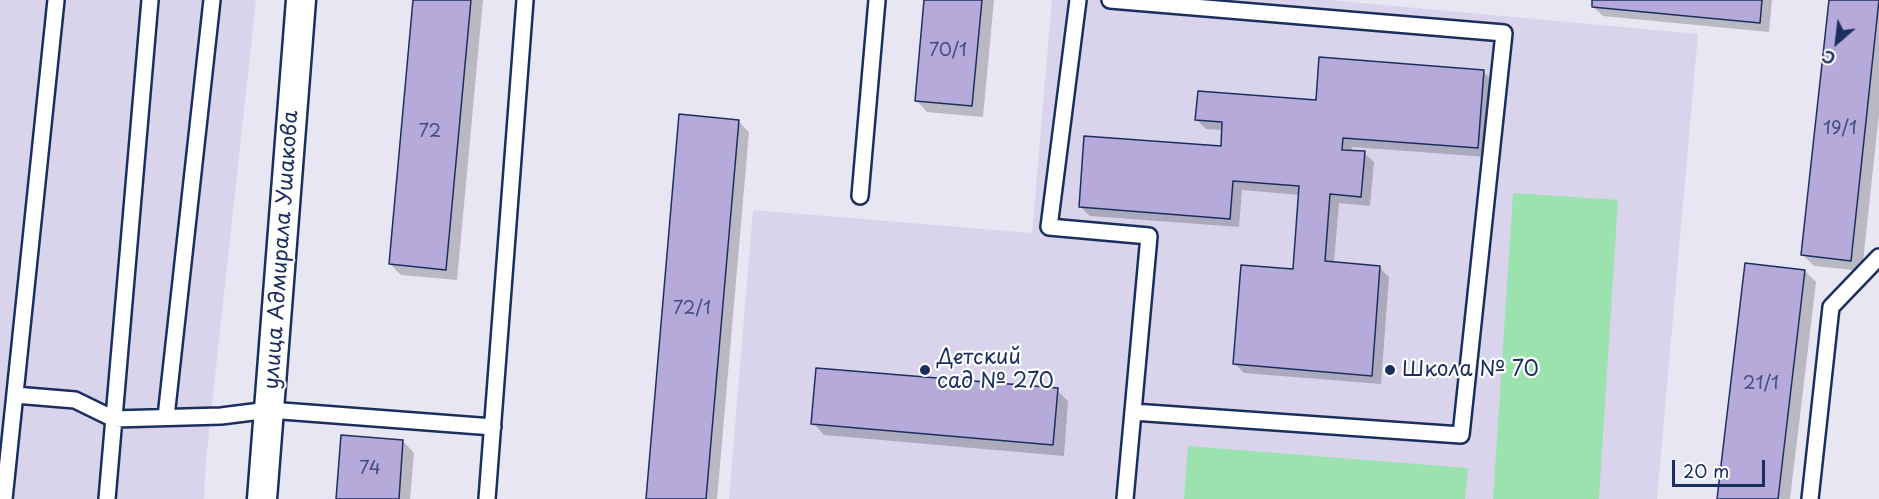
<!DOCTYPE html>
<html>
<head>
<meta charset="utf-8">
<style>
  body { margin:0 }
  #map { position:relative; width:1879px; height:499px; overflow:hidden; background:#e9e6f4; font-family:"Playpen Sans",sans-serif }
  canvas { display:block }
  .north { position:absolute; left:1807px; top:12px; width:60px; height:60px; -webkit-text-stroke:4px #fff; paint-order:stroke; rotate:208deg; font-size:16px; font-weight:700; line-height:24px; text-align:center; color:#1b2f5e }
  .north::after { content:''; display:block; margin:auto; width:21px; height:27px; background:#1b2f5e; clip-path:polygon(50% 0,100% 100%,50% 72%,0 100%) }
  .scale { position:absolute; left:1672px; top:460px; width:93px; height:27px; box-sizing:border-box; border:3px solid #1b2f5e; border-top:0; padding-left:8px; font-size:18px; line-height:21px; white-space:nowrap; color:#1b2f5e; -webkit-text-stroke:4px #fff; paint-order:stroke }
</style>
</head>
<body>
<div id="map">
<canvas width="1879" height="499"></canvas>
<div class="north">С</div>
<div class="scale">20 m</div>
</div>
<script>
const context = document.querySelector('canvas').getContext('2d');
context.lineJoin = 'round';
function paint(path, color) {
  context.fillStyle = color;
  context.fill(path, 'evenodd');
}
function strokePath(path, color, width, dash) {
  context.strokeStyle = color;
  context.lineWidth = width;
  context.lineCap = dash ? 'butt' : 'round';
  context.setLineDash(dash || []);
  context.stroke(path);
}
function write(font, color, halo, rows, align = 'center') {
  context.font = font + ' "Playpen Sans",sans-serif';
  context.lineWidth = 4.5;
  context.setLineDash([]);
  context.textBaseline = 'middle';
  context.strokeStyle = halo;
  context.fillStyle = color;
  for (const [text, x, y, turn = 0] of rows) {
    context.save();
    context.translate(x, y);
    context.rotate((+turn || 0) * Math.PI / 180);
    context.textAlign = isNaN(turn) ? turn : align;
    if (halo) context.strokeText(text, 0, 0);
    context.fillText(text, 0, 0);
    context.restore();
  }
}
paint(new Path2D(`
  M0,0H256L206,460L204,499H0Z
  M1052,0H1330L1698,34L1657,499H729L753,210L1032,233Z`), '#d9d4ec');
paint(new Path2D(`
  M1513,193L1618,200L1599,499H1493Z
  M1188,446L1468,468L1465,499H1184Z`), '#9be2af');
paint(new Path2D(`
  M414,0H483L457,280L401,275L390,264Z
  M925,0H994L983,117L927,112L916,100Z
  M1594,0H1772L1769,32L1603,16L1593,7Z
  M1830,0H1879V114L1862,271L1814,266L1803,255Z
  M1483,71L1492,81L1487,157L1352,147L1351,152L1364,153L1374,162L1370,206L1339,203L1334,263L1379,267L1389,277L1381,384L1244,373L1235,364L1294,270L1300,195L1242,190L1239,227L1090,216L1080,206L1222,148L1223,130L1206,129L1197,120L1317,101Z
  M738,121L749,132L717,499H647Z
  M1805,271L1816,282L1790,499H1718Z
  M1057,390L1068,401L1064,456L824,435L813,423Z
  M403,441L414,453L410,499H338Z`), '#0003');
const building = new Path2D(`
  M413,0H471L446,270L389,264Z
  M924,0H982L972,106L915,101Z
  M1592,0H1762L1760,23L1592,7Z
  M1829,0H1879L1851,261L1801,255Z
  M1319,57L1484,70L1478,148L1343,138L1342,150L1365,151L1361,197L1330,194L1325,261L1380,266L1372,376L1233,364L1241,265L1293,269L1299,186L1233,181L1230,219L1079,207L1084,136L1221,146L1222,122L1195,120L1198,91L1316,100Z
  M679,114L739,120L706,499H646Z
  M1745,263L1805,270L1778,499H1717Z
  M816,368L1058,388L1053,445L811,424Z
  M341,435L403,440L399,499H336Z`);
paint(building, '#b5aada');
strokePath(building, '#1b2f5e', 1.5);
const lane = new Path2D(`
  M1078,0L1049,227L1149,236L1125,499
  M1110,0L1504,33L1461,435L1133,412
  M860,196L877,0
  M15,395L75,400L114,419L221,416L269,410L493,427
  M166,417L212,0
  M4,499L56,0
  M107,499L150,0
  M487,499L525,0
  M1810,499L1831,307L1879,257`);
const street = new Path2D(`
  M262,499L301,0`);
strokePath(lane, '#1b2f5e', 20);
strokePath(street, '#1b2f5e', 33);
strokePath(lane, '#fff', 15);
strokePath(street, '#fff', 28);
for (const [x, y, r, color] of [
  [925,370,6,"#1b2f5e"],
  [1390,370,6,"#1b2f5e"]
]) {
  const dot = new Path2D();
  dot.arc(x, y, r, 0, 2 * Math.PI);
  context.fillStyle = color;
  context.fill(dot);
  strokePath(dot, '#fff', 2);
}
write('18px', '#424e7d', null, [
  ["70/1",948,51],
  ["19/1",1840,129],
  ["72",430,132],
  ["72/1",692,309],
  ["21/1",1761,384],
  ["74",370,469]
]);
write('21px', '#1b2f5e', '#fff', [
  ["улица Адмирала Ушакова",282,250,-86]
]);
write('21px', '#1b2f5e', '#fff', [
  ["Детский",937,358],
  ["сад № 270",937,382],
  ["Школа № 70",1402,370]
], 'left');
</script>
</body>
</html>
